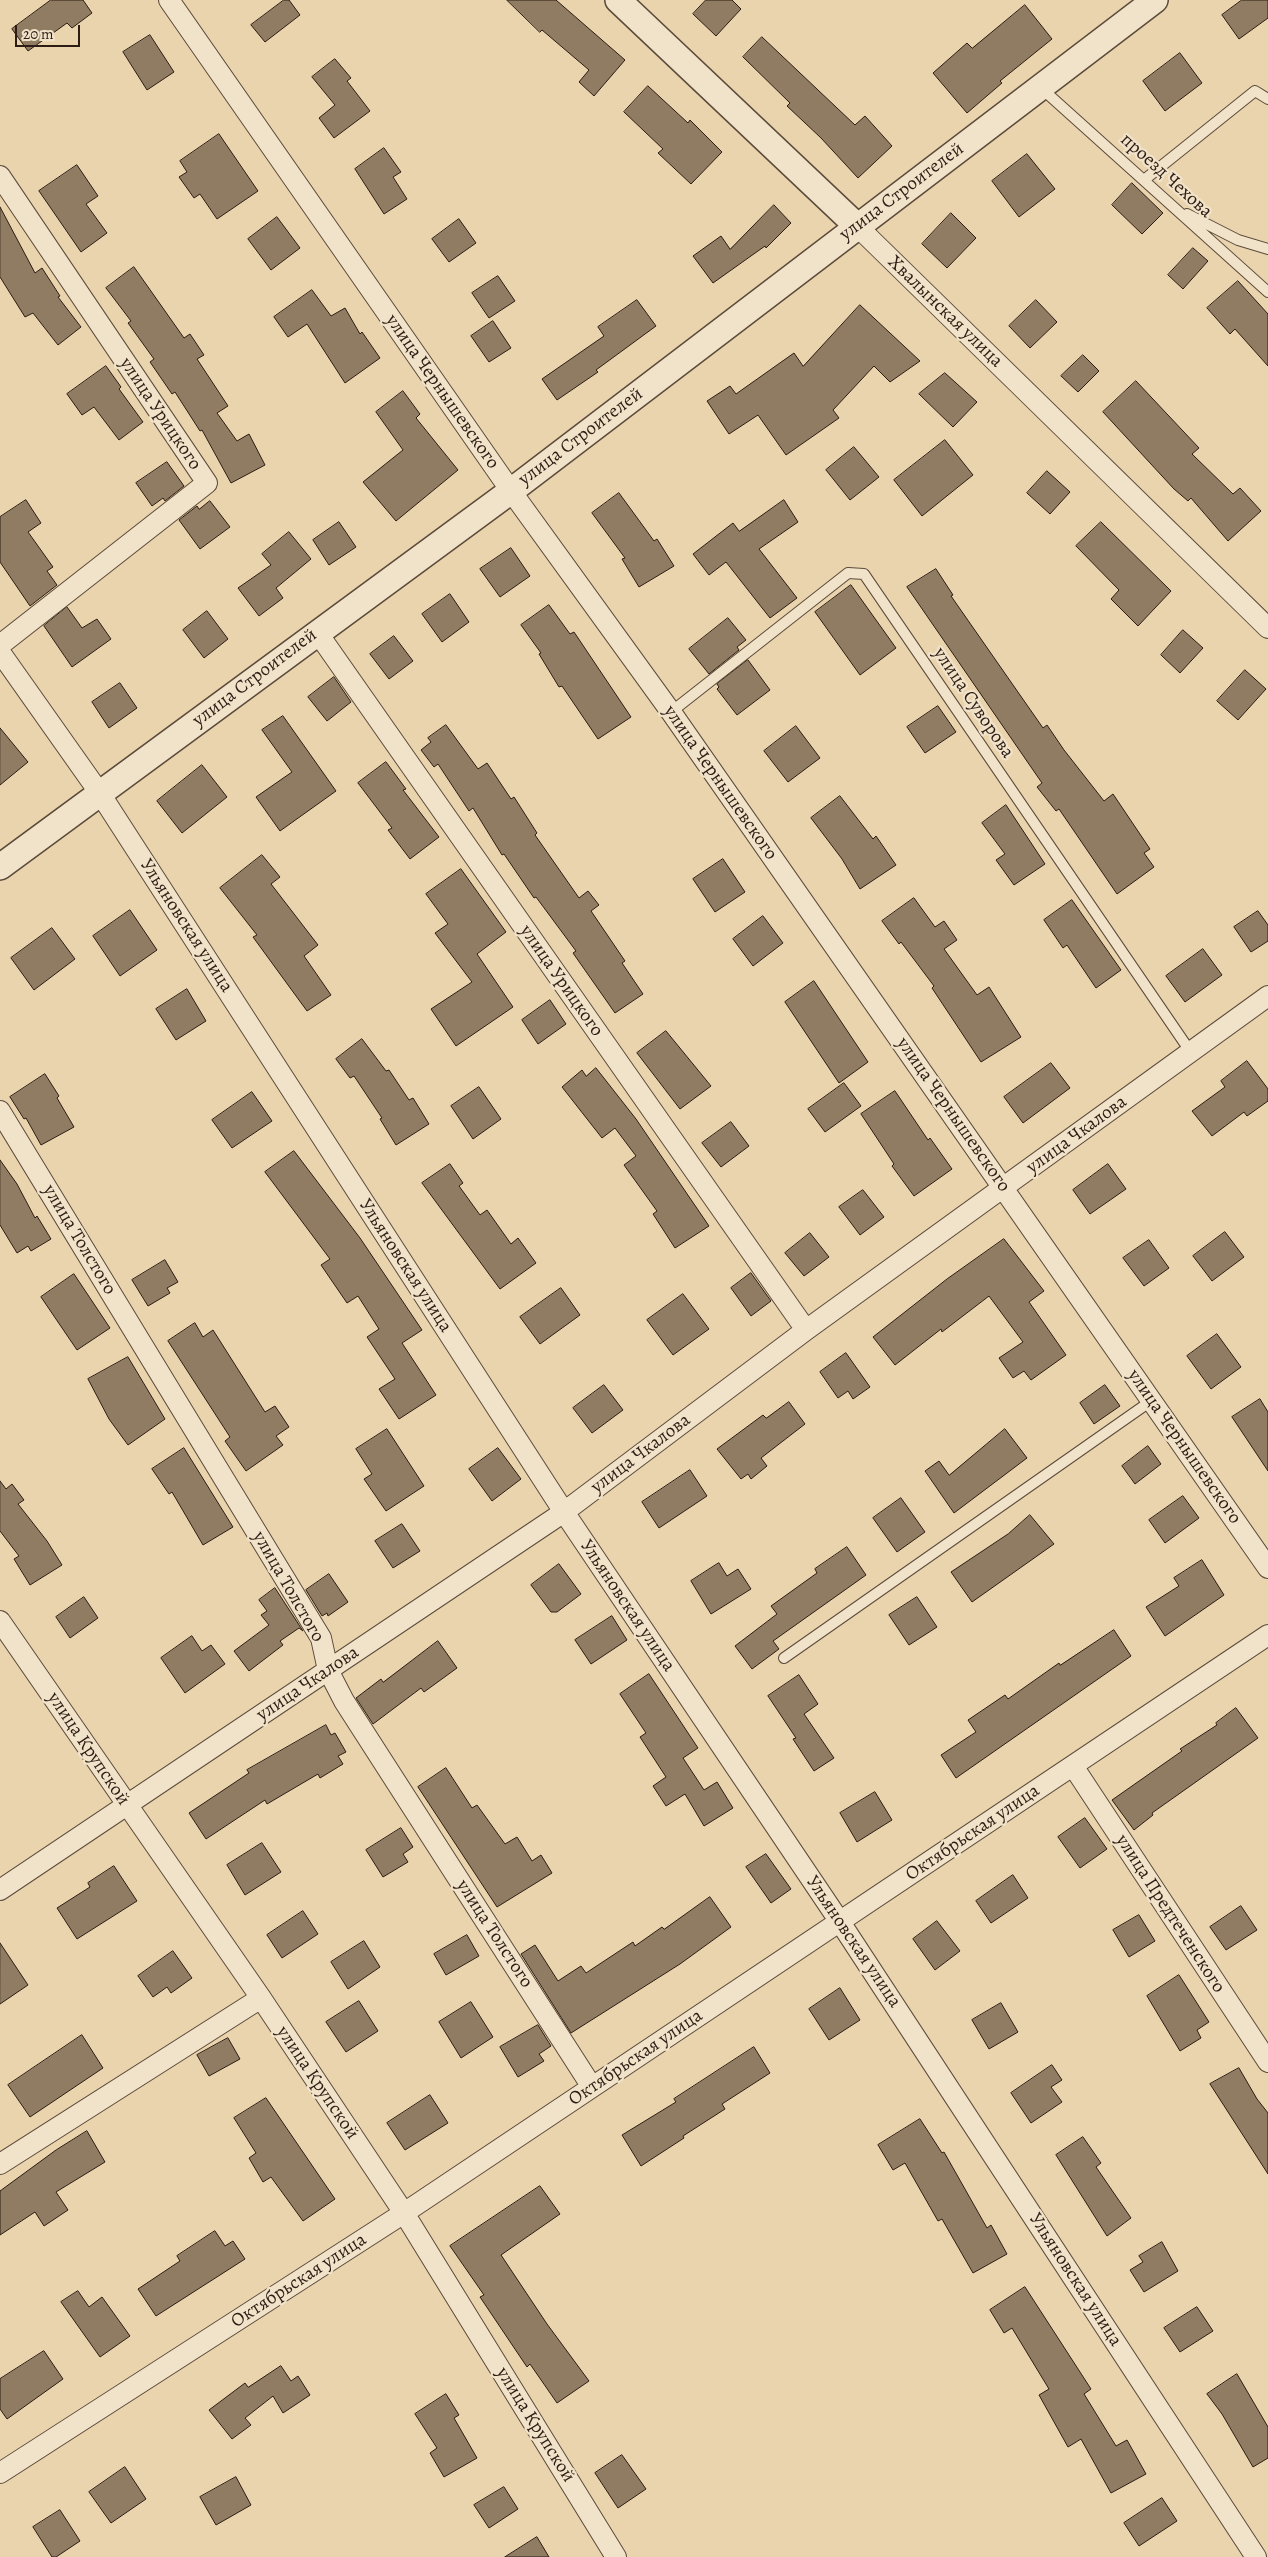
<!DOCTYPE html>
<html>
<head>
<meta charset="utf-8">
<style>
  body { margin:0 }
  #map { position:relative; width:1268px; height:2557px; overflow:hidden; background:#ead4ad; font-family:Alegreya,serif }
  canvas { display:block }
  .scale { position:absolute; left:15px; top:25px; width:65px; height:22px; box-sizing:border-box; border:2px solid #2d1c13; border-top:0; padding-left:6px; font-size:15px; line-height:18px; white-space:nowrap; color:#2d1c13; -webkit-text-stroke:4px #f1e3ca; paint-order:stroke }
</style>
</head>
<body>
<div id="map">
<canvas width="1268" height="2557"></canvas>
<div class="scale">20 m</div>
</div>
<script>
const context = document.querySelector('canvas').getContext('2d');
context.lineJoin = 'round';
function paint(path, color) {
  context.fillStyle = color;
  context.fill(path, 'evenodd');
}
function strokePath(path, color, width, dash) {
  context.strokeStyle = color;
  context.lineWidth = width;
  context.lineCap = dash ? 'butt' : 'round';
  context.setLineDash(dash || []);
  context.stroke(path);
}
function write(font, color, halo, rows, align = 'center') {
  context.font = font + ' Alegreya,serif';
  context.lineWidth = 4.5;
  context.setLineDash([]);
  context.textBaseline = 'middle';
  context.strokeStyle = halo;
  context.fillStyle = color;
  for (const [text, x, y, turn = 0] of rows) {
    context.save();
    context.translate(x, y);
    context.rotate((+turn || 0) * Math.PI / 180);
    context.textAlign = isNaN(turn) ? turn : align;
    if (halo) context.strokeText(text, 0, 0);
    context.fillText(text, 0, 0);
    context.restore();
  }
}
const building = new Path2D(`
  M51,0H83L92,13L72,28L67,23L28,51L12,29Z
  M284,0H289L300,15L265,42L251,25Z
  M507,0H556L625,60L594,96L579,82L589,70L542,30L540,32Z
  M706,0H732L741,9L716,36L693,14Z
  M1242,0H1268V18L1239,39L1222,15Z
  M1025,5L1052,39L1000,81L1002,83L967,113L933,73L967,43L972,48Z
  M150,35L174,72L147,90L123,52Z
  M762,37L855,125L865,116L892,146L858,178L821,138L787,106L790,103L743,57Z
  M1180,53L1202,83L1165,111L1143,81Z
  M335,59L351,78L347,81L370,111L334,138L319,118L335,105L312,77Z
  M648,86L688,123L690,120L722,152L691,184L658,153L663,149L624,112Z
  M219,134L258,191L217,219L200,194L194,198L179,177L187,172L180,161Z
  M384,148L401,172L393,177L407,199L384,214L355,169Z
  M1027,154L1055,189L1019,217L992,181Z
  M77,165L98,196L86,204L107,233L81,252L39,191Z
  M1132,183L1163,213L1142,234L1112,205Z
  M774,205L791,223L766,248L765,246L713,283L693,256L721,236L730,249Z
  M0,207L35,273L42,268L60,296L58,297L81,327L58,345L33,313L25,317L0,277Z
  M951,213L976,238L947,268L922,244Z
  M277,217L300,248L271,270L248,239Z
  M459,219L476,243L449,262L432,239Z
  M1193,248L1208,261L1183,289L1168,275Z
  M134,267L184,338L190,334L204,355L197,359L228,406L217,413L237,441L249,434L265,465L231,483L202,430L200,431L175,392L172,394L150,362L154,359L128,323L131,321L106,288Z
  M498,276L515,301L489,318L472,293Z
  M1238,281L1268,314V366L1235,329L1230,334L1207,308Z
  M312,290L331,316L345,308L360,334L362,332L380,358L345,383L307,324L288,337L274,317Z
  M637,300L656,326L596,370L598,372L557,400L542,379L604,336L598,327Z
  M1036,300L1057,322L1030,348L1009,326Z
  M860,305L920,361L890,382L874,366L833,410L839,418L786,455L758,415L729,434L707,401L730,386L736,394L794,353L803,366Z
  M493,321L511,348L489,362L471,336Z
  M1083,355L1099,371L1078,392L1061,376Z
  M106,366L121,387L119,389L143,422L119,440L94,407L82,415L67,394Z
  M945,373L977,402L953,427L919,394Z
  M1136,381L1199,448L1192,454L1233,494L1240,488L1261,511L1228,541L1191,498L1188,501L1174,489L1103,412Z
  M403,391L420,414L416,418L458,470L396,521L363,482L403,450L376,412Z
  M945,440L973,475L922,516L894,480Z
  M854,447L879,477L850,500L826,470Z
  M167,462L184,486L165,501L163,498L152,506L136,483Z
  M1047,471L1070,492L1050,514L1027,493Z
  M619,493L654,541L657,539L674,566L639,587L622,559L625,558L592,513Z
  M26,500L41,523L28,532L53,567L47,571L57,585L30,606L0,562V517Z
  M784,500L798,522L759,549L797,598L770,618L726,562L709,575L693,554L733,523L739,531Z
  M210,501L230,527L200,549L179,520L197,506L199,509Z
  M339,522L356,547L329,565L313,540Z
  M1101,522L1171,591L1138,626L1111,599L1119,590L1076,546Z
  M289,532L311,559L276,588L283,598L259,616L238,588L271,565L262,554Z
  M511,548L530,576L500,597L480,569Z
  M936,569L953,595L951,596L1043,728L1047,725L1064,750L1104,801L1113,794L1150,849L1144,853L1154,867L1117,894L1059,809L1056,811L1037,787L1042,783L907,587Z
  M851,585L896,648L860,675L815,612Z
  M450,594L469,622L442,642L422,614Z
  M549,605L570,634L574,632L631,717L598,739L562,686L559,687L539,654L541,653L521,625Z
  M67,607L82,628L97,619L111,639L72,667L44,626Z
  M207,611L228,639L204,658L183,630Z
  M728,618L746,640L737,647L739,650L709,674L689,649Z
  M1183,630L1203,648L1180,673L1161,655Z
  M394,636L413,661L389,679L370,654Z
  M748,660L770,690L737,715L717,689L719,687L717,684Z
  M1245,670L1266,689L1238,720L1217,701Z
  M334,677L351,702L327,721L308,697Z
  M120,683L137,708L109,728L92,702Z
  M938,706L956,732L925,753L907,727Z
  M283,716L336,791L280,831L256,797L292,772L262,730Z
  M446,725L478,769L487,763L511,799L514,797L537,833L535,835L579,898L588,891L599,905L591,911L625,961L622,963L643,994L615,1013L573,953L576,951L536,897L534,898L504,854L502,855L473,808L469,811L438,764L434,767L421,750L431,742L428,738Z
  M796,726L820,758L788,782L764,751Z
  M0,728L28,762L0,785Z
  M386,762L406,789L403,790L439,837L410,859L388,830L392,828L358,783Z
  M202,765L227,797L182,833L157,801Z
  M840,796L873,839L876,836L896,865L860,889L842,859L811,818Z
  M1006,805L1045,864L1014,885L996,860L1005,854L982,823Z
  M262,855L280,877L271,884L318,945L304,956L331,995L307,1011L253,937L257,935L220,888Z
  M723,859L745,892L715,912L693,879Z
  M461,869L506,932L477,954L513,1007L456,1046L431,1009L472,982L435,933L448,924L426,894Z
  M914,898L935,927L944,921L957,940L944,949L977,995L989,987L1021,1037L981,1062L932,988L934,986L901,942L899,944L882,921Z
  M1072,900L1121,970L1096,988L1067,945L1063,948L1044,920Z
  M130,910L157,950L120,976L93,936Z
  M1258,911L1268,925V941L1251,952L1234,927Z
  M763,916L783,943L753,966L733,939Z
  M52,928L75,959L34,990L11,958Z
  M1203,949L1222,975L1185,1002L1166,976Z
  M814,981L868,1062L839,1083L785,1002Z
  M187,989L206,1021L176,1040L156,1009Z
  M550,1000L566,1024L538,1044L522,1020Z
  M666,1031L711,1086L680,1109L637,1053Z
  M362,1039L386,1071L389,1070L409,1100L413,1098L429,1124L396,1145L380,1119L382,1118L354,1076L350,1078L336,1059Z
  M1247,1061L1268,1089V1101L1247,1116L1244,1112L1212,1136L1192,1111L1225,1087L1221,1081Z
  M1051,1063L1070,1088L1023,1123L1004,1097Z
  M596,1068L636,1119L709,1226L675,1248L653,1214L657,1211L624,1165L636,1156L615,1128L602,1138L562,1087L582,1070L586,1076Z
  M45,1074L59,1096L57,1098L74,1127L41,1145L26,1118L24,1119L10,1097Z
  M844,1083L861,1106L825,1132L808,1109Z
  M479,1087L501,1119L473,1139L451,1106Z
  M895,1091L928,1140L930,1138L952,1169L914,1196L892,1166L894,1164L861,1114Z
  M252,1092L272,1121L232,1148L212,1120Z
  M731,1122L749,1146L721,1167L702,1143Z
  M294,1151L360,1238L422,1330L402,1343L436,1395L399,1419L379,1389L395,1379L367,1337L379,1329L358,1296L347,1303L321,1265L330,1259L265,1172Z
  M0,1160L17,1184L35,1218L37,1216L51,1239L31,1251L28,1246L17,1253L0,1225Z
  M450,1164L463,1183L459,1186L480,1215L487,1210L511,1244L518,1238L536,1263L500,1289L422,1183Z
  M1108,1164L1126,1189L1090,1214L1073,1190Z
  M863,1190L884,1217L860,1235L839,1207Z
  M1225,1232L1244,1257L1212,1281L1193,1256Z
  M810,1233L829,1257L804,1276L785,1253Z
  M1004,1239L1044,1291L1029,1302L1066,1355L1031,1380L1024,1371L1013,1378L999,1358L1023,1342L989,1296L942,1332L941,1329L895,1365L873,1337L947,1279Z
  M1149,1240L1169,1268L1144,1286L1123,1258Z
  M165,1260L178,1282L167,1288L170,1293L148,1306L132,1280Z
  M751,1273L771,1301L751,1316L731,1288Z
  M74,1274L110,1328L77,1350L41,1297Z
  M561,1288L580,1315L540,1344L520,1317Z
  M683,1294L709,1329L673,1355L647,1320Z
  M195,1323L203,1337L213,1330L265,1412L275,1406L289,1427L276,1436L283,1445L246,1471L225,1441L230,1437L168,1341Z
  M1217,1334L1241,1367L1211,1389L1187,1356Z
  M846,1353L870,1387L853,1399L848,1391L838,1398L820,1372Z
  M128,1357L165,1419L128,1445L109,1419L88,1379Z
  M604,1385L623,1410L592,1433L573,1408Z
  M1105,1385L1120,1406L1094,1424L1080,1403Z
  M1260,1399L1268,1412V1471L1232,1417Z
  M789,1402L805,1424L761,1458L767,1466L751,1479L748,1474L741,1479L717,1449L763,1415L766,1418Z
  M387,1429L424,1486L386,1511L364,1479L372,1474L356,1449Z
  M1005,1429L1027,1458L954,1513L925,1471L939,1461L949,1475Z
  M1148,1446L1161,1464L1135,1484L1122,1466Z
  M184,1448L233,1527L203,1545L172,1492L169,1494L152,1469Z
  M498,1448L521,1479L492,1501L469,1469Z
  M690,1470L707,1496L659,1528L642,1502Z
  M0,1481L6,1489L12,1484L24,1500L18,1504L47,1541L62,1565L30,1585L14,1559L19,1556L0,1531Z
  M1183,1496L1199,1518L1165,1543L1149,1520Z
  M901,1498L925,1532L897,1552L873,1518Z
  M1030,1515L1054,1544L972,1602L951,1572L1008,1534Z
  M402,1524L420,1551L393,1568L375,1541Z
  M847,1547L866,1575L773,1641L779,1649L752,1669L735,1646L777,1614L771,1606L817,1573L815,1569Z
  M1202,1560L1224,1595L1165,1636L1146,1607L1179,1586L1174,1578Z
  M719,1563L727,1576L738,1569L751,1589L711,1614L691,1581Z
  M559,1564L581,1594L557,1612H551L531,1585Z
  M329,1574L348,1602L328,1616L327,1613L322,1616L306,1590Z
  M275,1588L303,1631L299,1628L280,1641L283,1645L249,1671L234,1651L269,1625L261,1615L267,1611L259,1600Z
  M84,1597L98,1618L70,1638L56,1617Z
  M917,1597L937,1627L909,1645L889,1615Z
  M612,1616L627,1640L591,1664L575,1640Z
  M1114,1630L1131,1656L956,1778L941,1755L976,1732L968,1720L1005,1695L1008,1699L1059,1663L1060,1665Z
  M192,1636L202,1651L211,1645L225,1664L185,1693L161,1658Z
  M438,1641L457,1668L424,1692L421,1688L373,1724L356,1698L381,1679L383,1682Z
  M649,1674L698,1748L683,1758L704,1790L717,1782L733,1808L704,1826L685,1794L666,1806L653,1786L666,1777L640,1737L646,1733L620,1694Z
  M799,1675L818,1704L804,1714L834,1758L814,1771L793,1739L796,1738L768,1696Z
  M1236,1708L1258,1738L1152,1813L1153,1815L1134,1830L1112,1800L1182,1751L1180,1749L1217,1725L1216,1723Z
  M326,1725L331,1735L335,1733L346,1752L338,1756L343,1764L320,1778L318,1774L267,1804L265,1800L206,1839L189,1813L249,1773L247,1770Z
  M446,1768L472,1808L477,1805L505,1844L517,1837L532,1861L541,1855L552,1873L497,1907L418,1787Z
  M875,1792L892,1820L857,1842L840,1813Z
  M1085,1818L1107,1849L1080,1868L1058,1837Z
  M401,1828L413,1847L403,1854L408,1862L383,1877L366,1850Z
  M262,1843L281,1872L245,1895L227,1865Z
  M766,1854L791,1889L771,1903L746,1867Z
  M114,1866L137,1901L77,1939L57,1908L90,1887L88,1883Z
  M1013,1875L1028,1898L991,1923L976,1901Z
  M710,1897L731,1927L680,1964L571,2033L521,1954L535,1945L558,1981L581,1966L586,1973L633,1942L635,1946L662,1927L664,1929Z
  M1241,1906L1257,1930L1226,1950L1210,1927Z
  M303,1911L318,1934L282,1958L267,1935Z
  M1139,1915L1155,1941L1129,1957L1113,1930Z
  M937,1921L960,1951L935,1970L913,1939Z
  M467,1935L479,1956L446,1975L434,1954Z
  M364,1941L380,1967L348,1989L331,1962Z
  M0,1943L28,1985L0,2004Z
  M173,1951L192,1978L171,1993L167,1987L153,1997L138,1976Z
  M1179,1975L1209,2022L1197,2030L1201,2038L1180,2051L1147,1996Z
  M840,1988L860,2020L829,2040L809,2009Z
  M359,2001L378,2031L346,2052L326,2022Z
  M471,2002L493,2037L461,2058L439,2022Z
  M1001,2003L1018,2032L989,2049L972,2020Z
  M538,2025L551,2046L539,2054L544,2061L518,2077L500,2047Z
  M82,2035L103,2068L30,2117L8,2085Z
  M228,2038L240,2059L209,2076L197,2055Z
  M754,2047L770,2073L722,2104L725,2109L683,2136L684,2138L641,2166L622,2135L676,2102L674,2099Z
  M1052,2065L1062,2080L1051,2087L1062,2102L1031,2123L1011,2093Z
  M1239,2068L1257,2099L1268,2113V2174L1210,2084Z
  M430,2095L448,2123L405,2150L387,2123Z
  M266,2098L335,2199L303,2221L271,2177L263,2182L249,2158L256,2153L234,2118Z
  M920,2119L942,2153L944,2152L987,2228L991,2225L1007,2254L973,2273L942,2219L938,2221L905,2163L893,2170L878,2145Z
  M87,2131L105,2162L56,2192L68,2210L44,2226L35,2212L0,2235V2191L56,2150Z
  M1083,2137L1101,2163L1096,2167L1131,2218L1107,2236L1056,2155Z
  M540,2186L560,2214L501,2255L547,2324L589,2381L557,2403L530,2364L527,2367L480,2297L484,2295L450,2246Z
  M215,2231L225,2246L233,2241L245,2259L156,2316L138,2289L180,2261L177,2256Z
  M1162,2242L1178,2271L1144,2292L1130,2270L1143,2262L1139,2256Z
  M1025,2287L1091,2389L1084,2394L1116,2446L1127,2440L1146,2474L1111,2493L1081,2439L1068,2447L1039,2395L1049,2389L1012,2328L1004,2333L990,2310Z
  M78,2291L89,2307L102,2297L130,2336L100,2357L61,2302Z
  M1197,2307L1213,2331L1180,2352L1164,2328Z
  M44,2351L63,2379L7,2419L0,2409V2379Z
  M281,2366L291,2381L298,2376L310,2395L283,2413L273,2396L245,2418L251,2425L232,2439L209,2410L245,2383L248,2387Z
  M1237,2374L1268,2427V2458L1253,2467L1222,2414L1207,2394Z
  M446,2394L459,2415L454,2418L477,2458L444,2477L430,2453L437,2448L415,2414Z
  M622,2455L646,2489L618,2508L595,2473Z
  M125,2467L146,2499L111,2523L89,2492Z
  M236,2477L251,2505L216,2525L200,2497Z
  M504,2487L518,2509L489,2528L474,2505Z
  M1162,2498L1177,2521L1139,2546L1124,2523Z
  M60,2510L80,2541L56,2557H52L33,2527Z
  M537,2537L549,2557H505Z`);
paint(building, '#8f7c63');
strokePath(building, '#2d1c13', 1);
const service = new Path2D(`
  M1040,87L1268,292
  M1144,180L1255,91L1268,99
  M1187,214L1238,240L1268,249
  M671,712L848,573L864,574L1190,1051
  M784,1658L1151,1401`);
const minor = new Path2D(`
  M169,0L511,491L671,712L1268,1568
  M0,176L207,483L0,645
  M857,226L1268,628
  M317,632L806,1330
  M0,652L101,795L564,1512L840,1922L1256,2557
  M0,1111L321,1638L328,1670L344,1701L592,2087
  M0,1621L261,1998L404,2213L616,2557
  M1073,1766L1268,2062
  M0,1890L564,1512L806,1330L1268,996
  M0,2164L261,1998
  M0,2473L404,2213L1268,1635`);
const tertiary = new Path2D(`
  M618,0L857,226
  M0,867L511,491L1155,0`);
strokePath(service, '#5c4a3a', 12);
strokePath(minor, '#5c4a3a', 22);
strokePath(tertiary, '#5c4a3a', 28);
strokePath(service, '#f1e3ca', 10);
strokePath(minor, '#f1e3ca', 20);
strokePath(tertiary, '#f1e3ca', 25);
write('19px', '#2d1c13', '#f1e3ca', [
  ["проезд Чехова",1166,176,42],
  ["улица Строителей",902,192,-37],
  ["Хвалынская улица",945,312,44],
  ["улица Чернышевского",442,392,55],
  ["улица Урицкого",160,414,56],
  ["улица Строителей",581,437,-37],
  ["улица Строителей",255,678,-37],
  ["улица Суворова",973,703,56],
  ["улица Чернышевского",720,783,55],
  ["Ульяновская улица",186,926,57],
  ["улица Урицкого",561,981,55],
  ["улица Чернышевского",953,1115,55],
  ["улица Чкалова",1077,1135,-36],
  ["улица Толстого",79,1240,59],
  ["Ульяновская улица",405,1266,57],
  ["улица Чернышевского",1184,1447,55],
  ["улица Чкалова",641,1454,-37],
  ["улица Толстого",288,1587,60],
  ["Ульяновская улица",627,1606,56],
  ["улица Чкалова",308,1684,-34],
  ["улица Крупской",88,1749,56],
  ["Октябрьская улица",973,1833,-34],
  ["улица Предтеченского",1170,1914,57],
  ["улица Толстого",494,1934,57],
  ["Ульяновская улица",853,1942,56],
  ["Октябрьская улица",636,2058,-34],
  ["улица Крупской",317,2083,56],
  ["Ульяновская улица",1075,2280,57],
  ["Октябрьская улица",299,2281,-33],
  ["улица Крупской",535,2425,58]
]);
</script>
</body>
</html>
